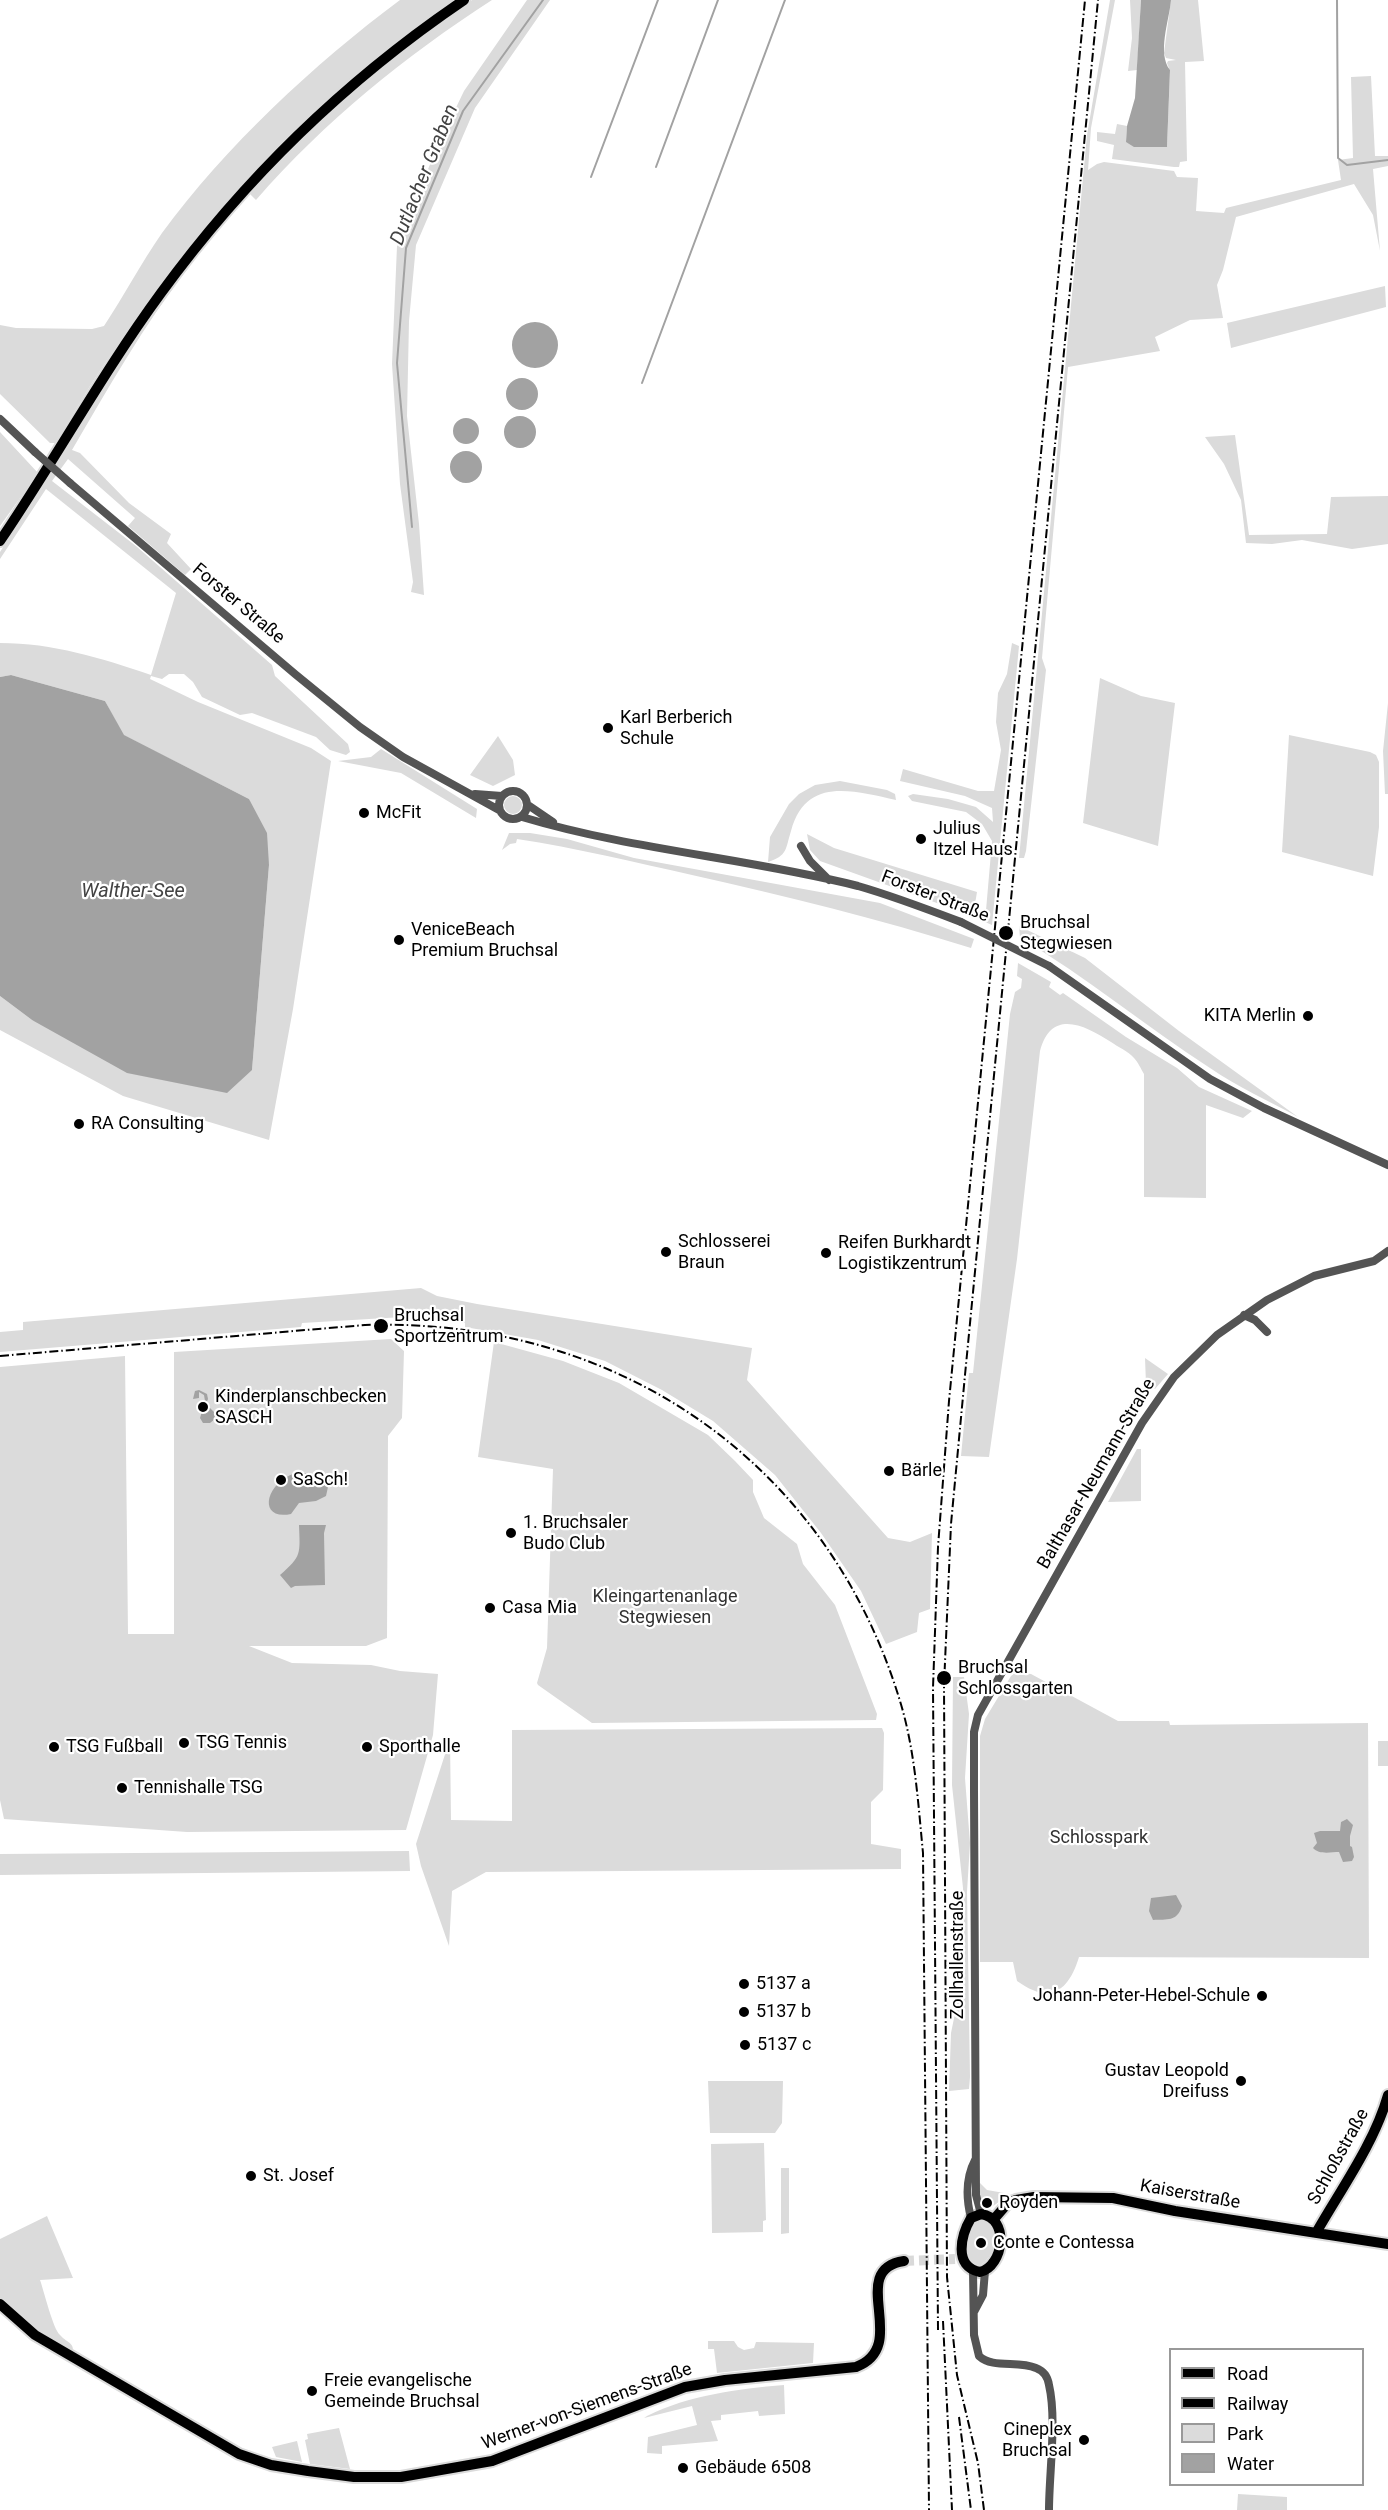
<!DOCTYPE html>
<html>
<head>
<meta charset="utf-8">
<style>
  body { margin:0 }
  #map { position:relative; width:1388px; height:2510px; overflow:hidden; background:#fff; font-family:Roboto,sans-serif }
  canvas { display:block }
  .legend { position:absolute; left:1169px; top:2348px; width:195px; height:138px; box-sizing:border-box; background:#fff; border:2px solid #999; margin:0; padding:8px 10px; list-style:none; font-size:18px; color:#000 }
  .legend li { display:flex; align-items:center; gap:12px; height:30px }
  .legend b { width:30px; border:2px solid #999 }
</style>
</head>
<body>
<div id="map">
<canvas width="1388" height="2510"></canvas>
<ul class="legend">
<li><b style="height:8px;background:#000"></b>Road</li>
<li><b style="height:8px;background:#000"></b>Railway</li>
<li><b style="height:16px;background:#dbdbdb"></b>Park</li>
<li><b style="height:16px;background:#a2a2a2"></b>Water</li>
</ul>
</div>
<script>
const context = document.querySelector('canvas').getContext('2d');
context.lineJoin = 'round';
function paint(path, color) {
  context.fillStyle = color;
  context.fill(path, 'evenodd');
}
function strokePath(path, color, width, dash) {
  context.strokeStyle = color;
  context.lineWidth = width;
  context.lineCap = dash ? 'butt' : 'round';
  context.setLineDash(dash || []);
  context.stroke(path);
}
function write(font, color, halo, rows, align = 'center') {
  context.font = font + ' Roboto,sans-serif';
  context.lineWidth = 4.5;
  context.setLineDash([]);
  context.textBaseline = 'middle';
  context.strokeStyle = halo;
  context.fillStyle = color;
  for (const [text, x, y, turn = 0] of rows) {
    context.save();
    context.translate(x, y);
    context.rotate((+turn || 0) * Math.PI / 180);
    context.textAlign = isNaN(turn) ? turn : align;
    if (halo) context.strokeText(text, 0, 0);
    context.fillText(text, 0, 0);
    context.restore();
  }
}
paint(new Path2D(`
  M400,0H455C316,92 202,216 111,354C91,383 74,413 55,443H50L0,394V325L16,328L92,329L104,326C124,296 141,263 162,233C225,147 314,64 400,0Z
  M472,0H492C404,57 325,121 256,200L250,194L240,204C223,226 204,246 188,268C144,325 108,388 72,450L80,453L129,503L171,534L167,543L191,569L185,575L128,526L135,518L68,459L52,481L136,546L272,665L275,676L348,744L350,752L346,755L330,750L316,737L252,713L240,715L202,697L193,682L184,674H169L162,679L151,676L150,679L198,702L311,748L331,761L293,1009L269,1140L123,1096L0,1030V996L32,1020L252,1070L269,865L249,799L123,735L105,701L11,675L0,677V643C53,643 101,658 151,675L176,593L46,489L0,559V552L165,292L234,208L332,108L438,22Z
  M527,0H550L475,108L416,245L409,321L407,416L419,524L424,595L411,592L413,582L400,484L392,364L397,246L437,147L464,91Z
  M1110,0H1115L1091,128L1088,170L1097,164L1104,162L1174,171L1177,177L1198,178L1196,211L1224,213L1226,208L1341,180L1338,160L1353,158L1351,77L1371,76L1375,156H1388V166L1373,169L1380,251L1373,215L1354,184L1236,217L1223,270L1217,285L1223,318L1190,320L1155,337L1160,351L1068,367L1042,658L1046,670L1026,851L1024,858H1019L1087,135Z
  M1130,0H1141L1137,70L1128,71L1132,38Z
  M1171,0H1198L1204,61L1185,62L1187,161L1180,162L1179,167H1174L1112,159L1114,145L1097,141V132L1115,134L1117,124L1127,126L1126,142L1167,147L1170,71L1167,63L1168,61L1176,60L1166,58L1164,53Z
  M1385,286L1386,307L1231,348L1227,323Z
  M0,432L38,473L0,526Z
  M1235,435L1249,535L1327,534L1331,497L1388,496V544L1352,549L1302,540L1272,544L1246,543L1241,500L1224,464L1205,437Z
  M1012,643L1019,646L992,925L985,922L992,841L982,824L966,812L912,801L908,796L913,794L948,799L976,807L993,822L992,808L965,796L900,781L903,769L978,791H994L1001,750L996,722L998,693L1007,674Z
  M1100,678L1141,696L1175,703L1158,846L1083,823Z
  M1388,703V794H1385L1383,751Z
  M1289,735L1370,752L1376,755L1379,762V827L1373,876L1282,852Z
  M498,736L513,760L515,775L493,786L470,775Z
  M381,749L477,809L476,818L401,773L338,761L371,757Z
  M840,781L887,790L895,794L896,800C853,791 806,776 791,831C785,850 788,855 768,862L770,837L789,804L799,794L815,785Z
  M504 805a9 9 0 1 1 18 0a9 9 0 1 1-18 0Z
  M509,833H530L567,839L634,858L880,903L974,939L971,948C879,919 786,896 692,875C634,862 576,848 517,839L516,843L510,844L502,850Z
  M807,834L834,848L977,892L973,916L820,861L810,850Z
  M1019,926L1085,958L1179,1031L1298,1117C1269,1101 1238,1087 1210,1068C1145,1026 1087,977 1020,938Z
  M1018,963L1051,982L1049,987L1060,995L1063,993L1126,1037L1177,1068L1199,1087L1252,1111L1243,1118L1206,1105V1198L1144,1197V1074C1141,1069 1138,1062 1134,1058C1128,1051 1118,1047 1111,1042C1085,1025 1051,1008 1040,1051L1017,1259L989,1457L961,1456L969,1373H973L1010,1014L1015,992L1021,988L1022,979L1017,976Z
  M421,1288L437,1296L477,1304L752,1348L747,1380L888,1538L910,1542L932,1533L930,1609L919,1613L917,1632L886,1644L861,1591L821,1533L775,1475L713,1421L662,1390L605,1361L538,1340L465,1327V1323L433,1319L428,1315H404L403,1317L302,1323L301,1327L0,1352V1332L23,1330V1322Z
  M391,1339L404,1351L402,1418L388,1436L387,1638L366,1646H249L292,1663L371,1665L400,1671L438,1674L433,1735L406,1830L187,1832L4,1819L0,1800V1367L125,1356L128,1634H174V1352Z
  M494,1342L563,1361L619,1383L708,1435L735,1461L753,1480V1492L764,1518L797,1544L803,1564L835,1605L877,1714L876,1720L592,1723L538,1685L537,1683L547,1648L553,1469L478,1457Z
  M1145,1358L1168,1374L1155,1389L1146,1384Z
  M1137,1449H1141V1501L1108,1502Z
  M1016,1672L1031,1674L1118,1721H1169L1170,1725L1368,1723L1369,1958L1079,1957C1068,1993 1049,2004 1017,1981L1013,1962H980V1736L985,1719L1011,1676Z
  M953,1677H964L969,1714L965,1778L970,1843L967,1892L970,2077L969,2089L949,2091L951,2033L965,1964L963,1888L952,1785Z
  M882,1728L884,1733L883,1790L871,1802V1844L901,1849V1869L486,1872L452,1891L449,1946L421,1866L416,1844L450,1739L451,1820L512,1821V1730Z
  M1378,1741H1388V1766H1378Z
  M409,1851L410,1871L0,1875V1854Z
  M708,2081H783L782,2123L775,2133H710Z
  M764,2143L766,2220L763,2221V2232L712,2233L711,2144Z
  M781,2168H789V2233L781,2234Z
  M979,2182L987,2190L1010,2194L989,2209H983L980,2202Z
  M47,2216L73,2278L40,2280C44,2291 53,2329 60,2335C68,2344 76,2342 72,2357L0,2304V2239Z
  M977,2220H986C1002,2233 995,2257 979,2266L971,2264C965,2248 964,2234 977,2220Z
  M708,2341H734L738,2347L744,2350L754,2348L756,2342L814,2343L813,2363L717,2373L714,2349H708Z
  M784,2385L785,2414L759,2416L758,2411L721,2415V2420L711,2421L718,2441L662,2446V2454L647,2453L648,2437L697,2425L692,2406L644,2418L647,2416C689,2395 738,2389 784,2385Z
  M339,2428L350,2469L310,2464L305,2440L308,2439L307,2434Z
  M297,2441L302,2462L276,2457L272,2447Z
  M1238,2494L1287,2497V2510H1237Z`), '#dbdbdb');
paint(new Path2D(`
  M1141,0H1171C1169,22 1157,53 1170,70L1167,147H1134L1126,142L1127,126L1135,98Z
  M512 345a23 23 0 1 1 46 0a23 23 0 1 1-46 0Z
  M506 394a16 16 0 1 1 32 0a16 16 0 1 1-32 0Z
  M504 432a16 16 0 1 1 32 0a16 16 0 1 1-32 0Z
  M453 431a13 13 0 1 1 26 0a13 13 0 1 1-26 0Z
  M450 467a16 16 0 1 1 32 0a16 16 0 1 1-32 0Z
  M11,675L105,701L124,735L249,799L267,833L269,865L252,1070L227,1093L127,1073L32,1020L0,996V677Z
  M199,1390L207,1394L208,1399L204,1409L210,1408L216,1414L215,1419L210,1423H203L200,1418L205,1401L204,1395L199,1392V1398L193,1399L195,1391Z
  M295,1473H308L324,1478L328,1487L326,1496L316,1501L299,1503L291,1514C258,1521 264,1484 295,1473Z
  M299,1525H326L324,1533L325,1585L295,1586L291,1588L280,1575C302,1556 300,1554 299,1525Z
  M1347,1819L1353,1825L1350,1836V1846L1352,1847L1354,1857L1352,1861L1343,1862L1339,1852C1331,1852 1319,1855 1313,1848L1317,1843L1314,1833L1320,1831H1340L1341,1822Z
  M1176,1895L1182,1906C1177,1922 1167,1919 1153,1920L1149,1911L1151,1898Z`), '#a2a2a2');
strokePath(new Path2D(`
  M1337,0L1338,158L1347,165L1388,160
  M656,167L718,0
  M591,177L658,0
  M642,383L785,0
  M412,527L397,363L406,248L463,111L543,0`), '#a2a2a2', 2);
strokePath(new Path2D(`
  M904,2261L955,2259`), '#d9d9d9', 10, [10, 5]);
const major = new Path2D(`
  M0,541C55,460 103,372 161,293C245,178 346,80 464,0
  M981,2214C1010,2218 1004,2266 980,2272C953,2267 961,2235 971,2218Z
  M994,2219L1008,2203L1016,2200L1034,2197L1113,2198L1175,2211L1388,2244
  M1316,2233C1341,2189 1374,2144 1388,2095
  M0,2304L35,2335L239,2454L271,2465L308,2471L354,2477H401L492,2461L685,2387L725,2380L856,2367C912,2346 845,2270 904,2261`);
strokePath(major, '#dbdbdb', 14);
strokePath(new Path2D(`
  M0,419L35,452
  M70,483L295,674L360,727L403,757L499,810
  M499 805a14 14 0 1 1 28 0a14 14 0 1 1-28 0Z
  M475,794L502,796
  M528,805L553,822
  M522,817C632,850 747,858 858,886C893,896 927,909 961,922
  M801,846L810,861L829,880
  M1049,966L1210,1079L1264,1108L1388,1165
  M1244,1315L1255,1320L1267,1332
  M981,2214L976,2195L974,1791V1732L978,1715L1142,1423L1174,1377L1217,1335L1267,1300L1314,1276L1374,1261L1388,1251
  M971,2218C966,2198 965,2179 975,2160
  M973,2271L974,2335L979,2356C993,2369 1018,2360 1036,2368C1044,2371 1048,2378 1049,2385C1057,2419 1049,2474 1049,2510
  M974,2312L983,2295L985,2271`), '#545454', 8);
strokePath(major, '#000', 10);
strokePath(new Path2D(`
  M0,1356L365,1325C615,1317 827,1460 900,1701C915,1750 918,1802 923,1853L929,2510
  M943,2321L952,2510
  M938,2330L933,1688L938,1547L949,1401L1085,0
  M959,2417L971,2510
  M984,2510L978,2463L957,2375L947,2277L944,1685L951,1524L965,1375L1098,0`), '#000', 2, [9, 3, 1.5, 3]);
strokePath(new Path2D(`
  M35,452L70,483
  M961,922L1049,966`), '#545454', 8);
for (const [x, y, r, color] of [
  [608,728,6,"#000"],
  [364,813,6,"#000"],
  [921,839,6,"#000"],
  [1006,933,8,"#000"],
  [399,940,6,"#000"],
  [1308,1016,6,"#000"],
  [79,1124,6,"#000"],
  [666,1252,6,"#000"],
  [826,1253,6,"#000"],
  [381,1326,8,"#000"],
  [203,1407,6,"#000"],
  [889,1471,6,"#000"],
  [281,1480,6,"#000"],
  [511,1533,6,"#000"],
  [490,1608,6,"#000"],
  [944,1678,8,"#000"],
  [184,1743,6,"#000"],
  [54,1747,6,"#000"],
  [367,1747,6,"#000"],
  [122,1788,6,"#000"],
  [744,1984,6,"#000"],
  [1262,1996,6,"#000"],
  [744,2012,6,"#000"],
  [745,2045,6,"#000"],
  [1241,2081,6,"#000"],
  [251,2176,6,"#000"],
  [987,2203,6,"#000"],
  [981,2243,6,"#000"],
  [312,2391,6,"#000"],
  [1084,2440,6,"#000"],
  [683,2468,6,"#000"]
]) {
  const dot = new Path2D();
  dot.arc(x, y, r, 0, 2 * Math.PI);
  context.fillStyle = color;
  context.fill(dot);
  strokePath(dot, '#fff', 2);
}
write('18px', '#000', '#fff', [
  ["Forster Straße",238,604,40],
  ["Forster Straße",935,897,21],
  ["Balthasar-Neumann-Straße",1097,1474,-60],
  ["Zollhallenstraße",958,1955,-90],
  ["Schloßstraße",1339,2157,-61],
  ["Kaiserstraße",1190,2195,10],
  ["Werner-von-Siemens-Straße",587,2407,-20]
]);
write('18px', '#000', '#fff', [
  ["Karl Berberich",620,718],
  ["Schule",620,739],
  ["McFit",376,813],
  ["Julius",933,829],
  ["Itzel Haus",933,850],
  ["Bruchsal",1020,923],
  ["Stegwiesen",1020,944],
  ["VeniceBeach",411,930],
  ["Premium Bruchsal",411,951],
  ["KITA Merlin",1296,1016,"right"],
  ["RA Consulting",91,1124],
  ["Schlosserei",678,1242],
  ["Braun",678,1263],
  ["Reifen Burkhardt",838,1243],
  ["Logistikzentrum",838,1264],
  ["Bruchsal",394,1316],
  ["Sportzentrum",394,1337],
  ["Kinderplanschbecken",215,1397],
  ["SASCH",215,1418],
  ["Bärle",901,1471],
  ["SaSch!",293,1480],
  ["1. Bruchsaler",523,1523],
  ["Budo Club",523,1544],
  ["Casa Mia",502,1608],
  ["Bruchsal",958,1668],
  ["Schlossgarten",958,1689],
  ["TSG Tennis",196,1743],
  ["TSG Fußball",66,1747],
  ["Sporthalle",379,1747],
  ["Tennishalle TSG",134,1788],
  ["5137 a",756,1984],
  ["Johann-Peter-Hebel-Schule",1250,1996,"right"],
  ["5137 b",756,2012],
  ["5137 c",757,2045],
  ["Gustav Leopold",1229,2071,"right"],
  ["Dreifuss",1229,2092,"right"],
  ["St. Josef",263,2176],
  ["Royden",999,2203],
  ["Conte e Contessa",993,2243],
  ["Freie evangelische",324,2381],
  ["Gemeinde Bruchsal",324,2402],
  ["Cineplex",1072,2430,"right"],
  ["Bruchsal",1072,2451,"right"],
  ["Gebäude 6508",695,2468]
], 'left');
write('18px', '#323232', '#fff', [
  ["Kleingartenanlage",665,1597],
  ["Stegwiesen",665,1618],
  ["Schlosspark",1099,1838]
]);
write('italic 20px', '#434343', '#fff', [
  ["Dutlacher Graben",425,175,-68],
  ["Walther-See",133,892]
]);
</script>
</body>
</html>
